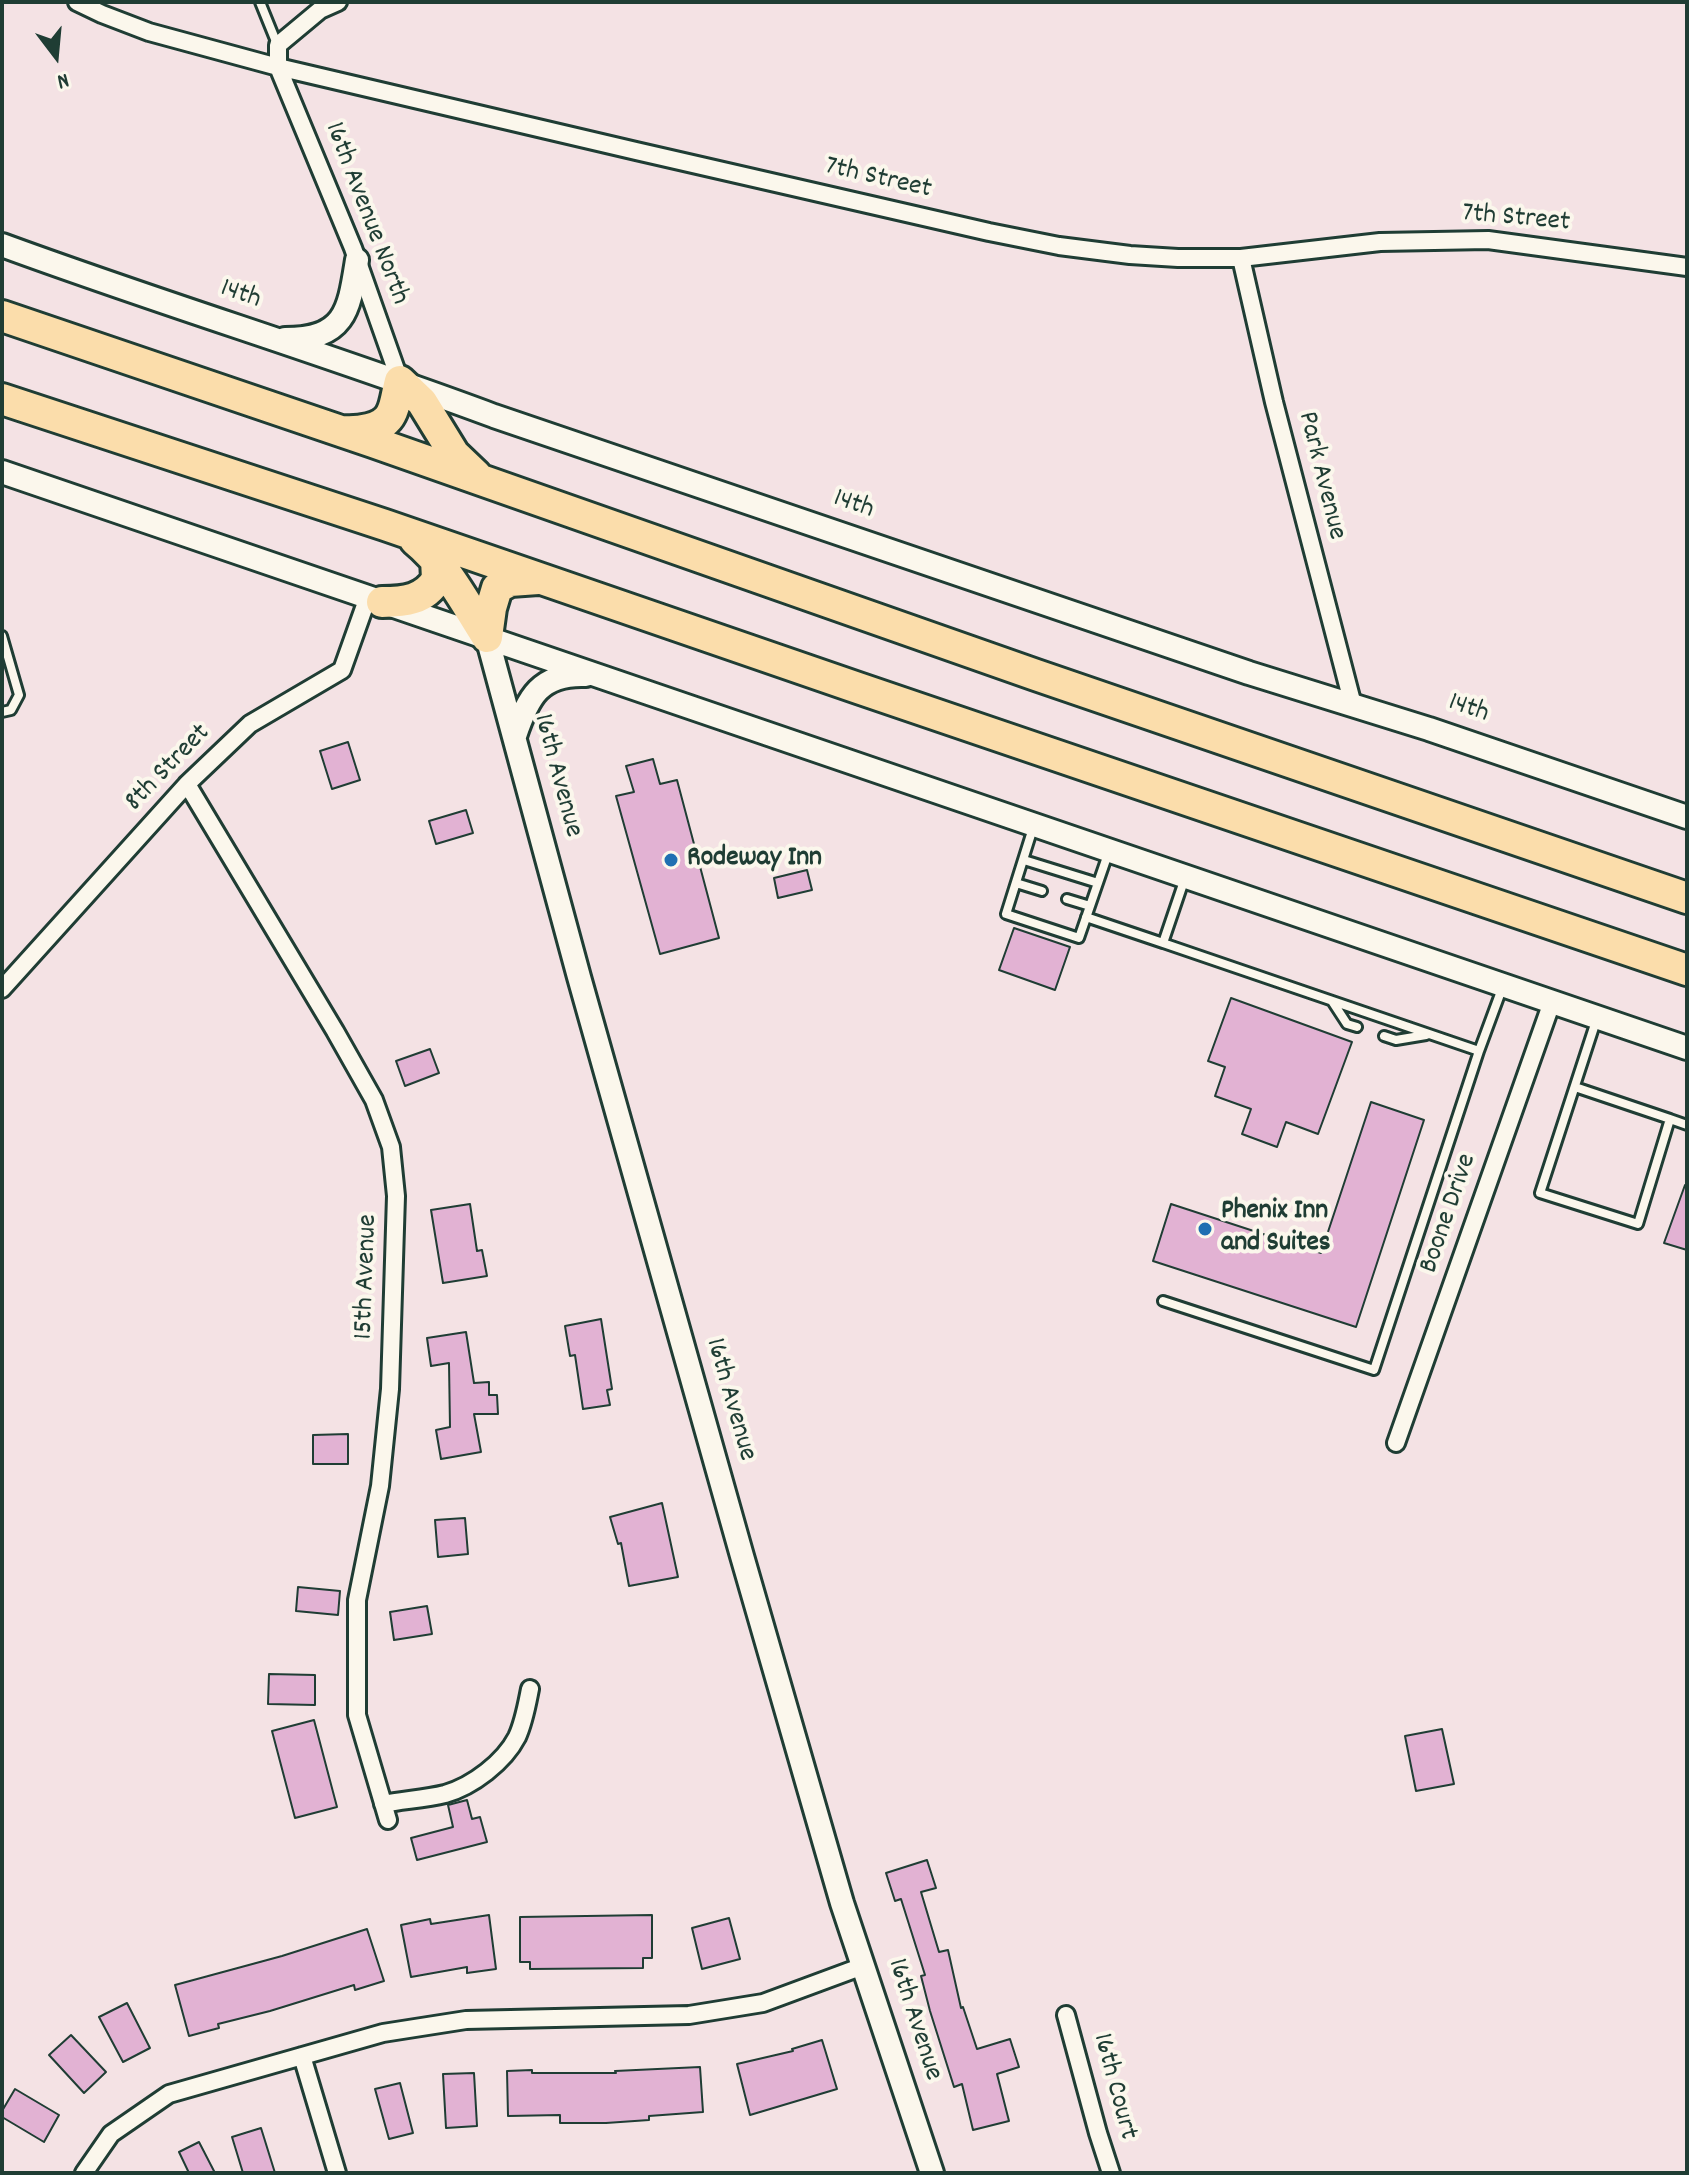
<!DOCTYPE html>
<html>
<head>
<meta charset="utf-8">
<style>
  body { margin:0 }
  #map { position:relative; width:1689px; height:2175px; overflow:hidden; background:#f4e2e4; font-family:Dekko,sans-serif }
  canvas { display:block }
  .frame { position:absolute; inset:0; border:4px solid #1f3d34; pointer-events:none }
  .north { position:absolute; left:16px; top:16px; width:80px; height:80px; -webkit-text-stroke:6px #fbf7ec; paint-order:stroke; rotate:164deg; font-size:22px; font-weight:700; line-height:32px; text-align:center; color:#1f3d34 }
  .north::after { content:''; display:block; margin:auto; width:28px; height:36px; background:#1f3d34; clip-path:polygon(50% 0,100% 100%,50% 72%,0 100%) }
</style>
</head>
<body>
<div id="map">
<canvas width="1689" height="2175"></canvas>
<div class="frame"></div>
<div class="north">N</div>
</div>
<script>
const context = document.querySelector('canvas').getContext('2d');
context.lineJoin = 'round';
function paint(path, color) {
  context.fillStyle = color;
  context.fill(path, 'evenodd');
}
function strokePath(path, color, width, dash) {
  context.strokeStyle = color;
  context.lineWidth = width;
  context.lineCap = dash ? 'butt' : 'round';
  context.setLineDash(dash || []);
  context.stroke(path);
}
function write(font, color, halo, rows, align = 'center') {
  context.font = font + ' Dekko,sans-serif';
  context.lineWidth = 8;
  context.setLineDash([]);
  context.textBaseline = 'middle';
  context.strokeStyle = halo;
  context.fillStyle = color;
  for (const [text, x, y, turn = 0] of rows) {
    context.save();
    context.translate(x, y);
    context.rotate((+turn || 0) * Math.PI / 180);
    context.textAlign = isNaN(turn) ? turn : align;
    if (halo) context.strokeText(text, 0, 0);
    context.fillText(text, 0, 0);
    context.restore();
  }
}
const building = new Path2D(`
  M348,742L360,780L332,789L320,751Z
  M653,759L660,784L677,780L719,938L660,954L616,796L634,792L626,766Z
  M466,810L473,833L436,844L429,821Z
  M807,870L812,890L778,898L774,878Z
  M1014,928L1070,947L1055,990L999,970Z
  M1231,998L1352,1042L1318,1134L1286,1122L1277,1147L1242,1134L1251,1109L1215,1096L1225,1067L1208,1061Z
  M430,1049L439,1073L405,1086L396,1061Z
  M1371,1102L1424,1120L1356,1327L1153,1261L1171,1204L1321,1253Z
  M1685,1185H1687V1250L1664,1243Z
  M470,1204L477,1251L482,1250L487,1276L443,1283L431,1210Z
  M601,1319L612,1389L607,1390L610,1405L583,1409L575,1355L570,1356L565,1326Z
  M466,1332L474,1383L489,1382V1395H497L498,1414H474L481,1452L441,1459L436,1430L450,1427L449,1363L431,1366L427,1338Z
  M348,1434V1464H313V1435Z
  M662,1503L678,1577L629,1586L621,1543L618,1544L610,1517Z
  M465,1518L468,1554L438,1557L435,1520Z
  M298,1587L340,1591L338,1615L296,1611Z
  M427,1606L432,1634L394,1640L390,1612Z
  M269,1674L315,1675V1705L268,1704Z
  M314,1720L337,1807L295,1818L272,1731Z
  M1442,1729L1454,1784L1416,1791L1405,1736Z
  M467,1800L472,1819L480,1817L487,1842L417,1860L411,1838L453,1827L448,1805Z
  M927,1860L936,1888L921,1892L939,1952L948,1950L961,2008L963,2007L977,2049L1010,2039L1019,2067L997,2074L1009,2121L973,2130L962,2084L954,2087L930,2011L921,1976L925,1975L901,1899L895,1901L886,1873Z
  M489,1915L496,1969L467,1973V1967L411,1977L401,1925L430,1919L431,1924Z
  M652,1915V1958H643V1968L530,1969V1962H520V1917Z
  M729,1918L740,1959L702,1969L692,1928Z
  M367,1929L384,1981L355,1990L354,1985L270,2011L218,2024L219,2028L189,2036L175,1985L282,1956Z
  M127,2003L150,2048L123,2062L99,2017Z
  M71,2035L106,2072L84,2093L49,2055Z
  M822,2040L837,2089L750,2115L737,2064L793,2051L792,2049Z
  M700,2067L703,2112L649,2116V2120L606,2123H560V2115L508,2116L507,2071L532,2070V2073H616L615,2071Z
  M474,2073L477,2126L446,2128L443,2074Z
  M400,2083L413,2133L389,2139L375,2089Z
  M15,2089L59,2115L44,2142L2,2117V2111Z
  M261,2128L275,2173H243L232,2137Z
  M199,2142L215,2173H189L179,2152Z`);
paint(building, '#e2b2d3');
strokePath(building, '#1f3d34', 2);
const lane = new Path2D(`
  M260,2L277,44
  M2,636L19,695L11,710L2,712
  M1033,828L1006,914L1079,938L1109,851
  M1024,860L1098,883
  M1016,883L1042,891
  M1067,899L1090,906
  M1086,917L1163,943
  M1332,1001L1347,1024L1357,1027
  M1597,1018L1540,1193L1638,1224L1670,1119L1687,1125
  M1384,1036L1396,1040L1426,1035
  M1479,1051L1503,986
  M1575,1087L1670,1119
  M1163,1301L1374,1370L1479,1051L1163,943L1185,878`);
const street = new Path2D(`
  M77,2L102,14L149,32L278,67L636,151L989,232L1059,246L1130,255L1178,258H1241L1380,242L1488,240L1687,267
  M338,2L320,10L278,45V67L353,248L400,381
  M1241,258L1274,402L1353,705
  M187,784L335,1031L374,1100L391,1147L396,1196L390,1389L380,1486L357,1600V1715L388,1820
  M2,989L187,784L250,724L342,670L368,597
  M1396,1443L1552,1002
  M383,1804C403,1800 425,1799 445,1794C473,1786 504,1762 517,1737C524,1722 527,1704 530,1689
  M1066,2015L1098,2133L1111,2173
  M302,2056L337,2173
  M84,2173L111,2134L169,2094L383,2033L466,2020L689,2015L763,2003L863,1966`);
const secondary = new Path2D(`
  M2,245C165,305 331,355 494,416L1249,673L1429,729L1687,817
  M285,339C346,339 349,310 357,260
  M2,472L1687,1048
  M487,637L579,977L742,1556L842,1903L932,2173
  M515,736C528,697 540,673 586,675`);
const highway = new Path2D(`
  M2,316L373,442L1036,675L1687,898
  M2,399L385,525L858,688L1687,970
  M342,431C357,432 383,430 391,414C396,405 397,391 400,381L422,402L454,454L476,475
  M415,540C447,566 465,603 487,637
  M382,602C404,602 425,600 437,579L436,559
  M487,637L491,608L497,588L510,581L538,579`);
strokePath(lane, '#1f3d34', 14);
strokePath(street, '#1f3d34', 22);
strokePath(secondary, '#1f3d34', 28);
strokePath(highway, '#1f3d34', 36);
strokePath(lane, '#fbf7ec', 8);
strokePath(street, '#fbf7ec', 16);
strokePath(secondary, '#fbf7ec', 22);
strokePath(highway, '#fbddab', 30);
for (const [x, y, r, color] of [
  [671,860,8,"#1f6fb2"],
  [1205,1229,8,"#1f6fb2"]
]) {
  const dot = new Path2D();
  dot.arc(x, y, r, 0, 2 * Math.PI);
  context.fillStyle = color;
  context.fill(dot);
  strokePath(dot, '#fbf7ec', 3);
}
write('28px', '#1f3d34', '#fbf7ec', [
  ["7th Street",878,180,13],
  ["16th Avenue North",365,214,69],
  ["7th Street",1516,220,5],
  ["14th",240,296,19],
  ["Park Avenue",1320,476,76],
  ["14th",853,506,19],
  ["14th",1468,710,19],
  ["8th Street",169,769,-46],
  ["16th Avenue",556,776,75],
  ["Boone Drive",1450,1214,-71],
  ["15th Avenue",368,1277,-88],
  ["16th Avenue",729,1400,74],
  ["16th Avenue",913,2020,72],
  ["16th Court",1113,2087,75]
]);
write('bold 28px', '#1f3d34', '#fbf7ec', [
  ["Rodeway Inn",687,860],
  ["Phenix Inn",1221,1213],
  ["and Suites",1221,1245]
], 'left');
</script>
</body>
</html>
